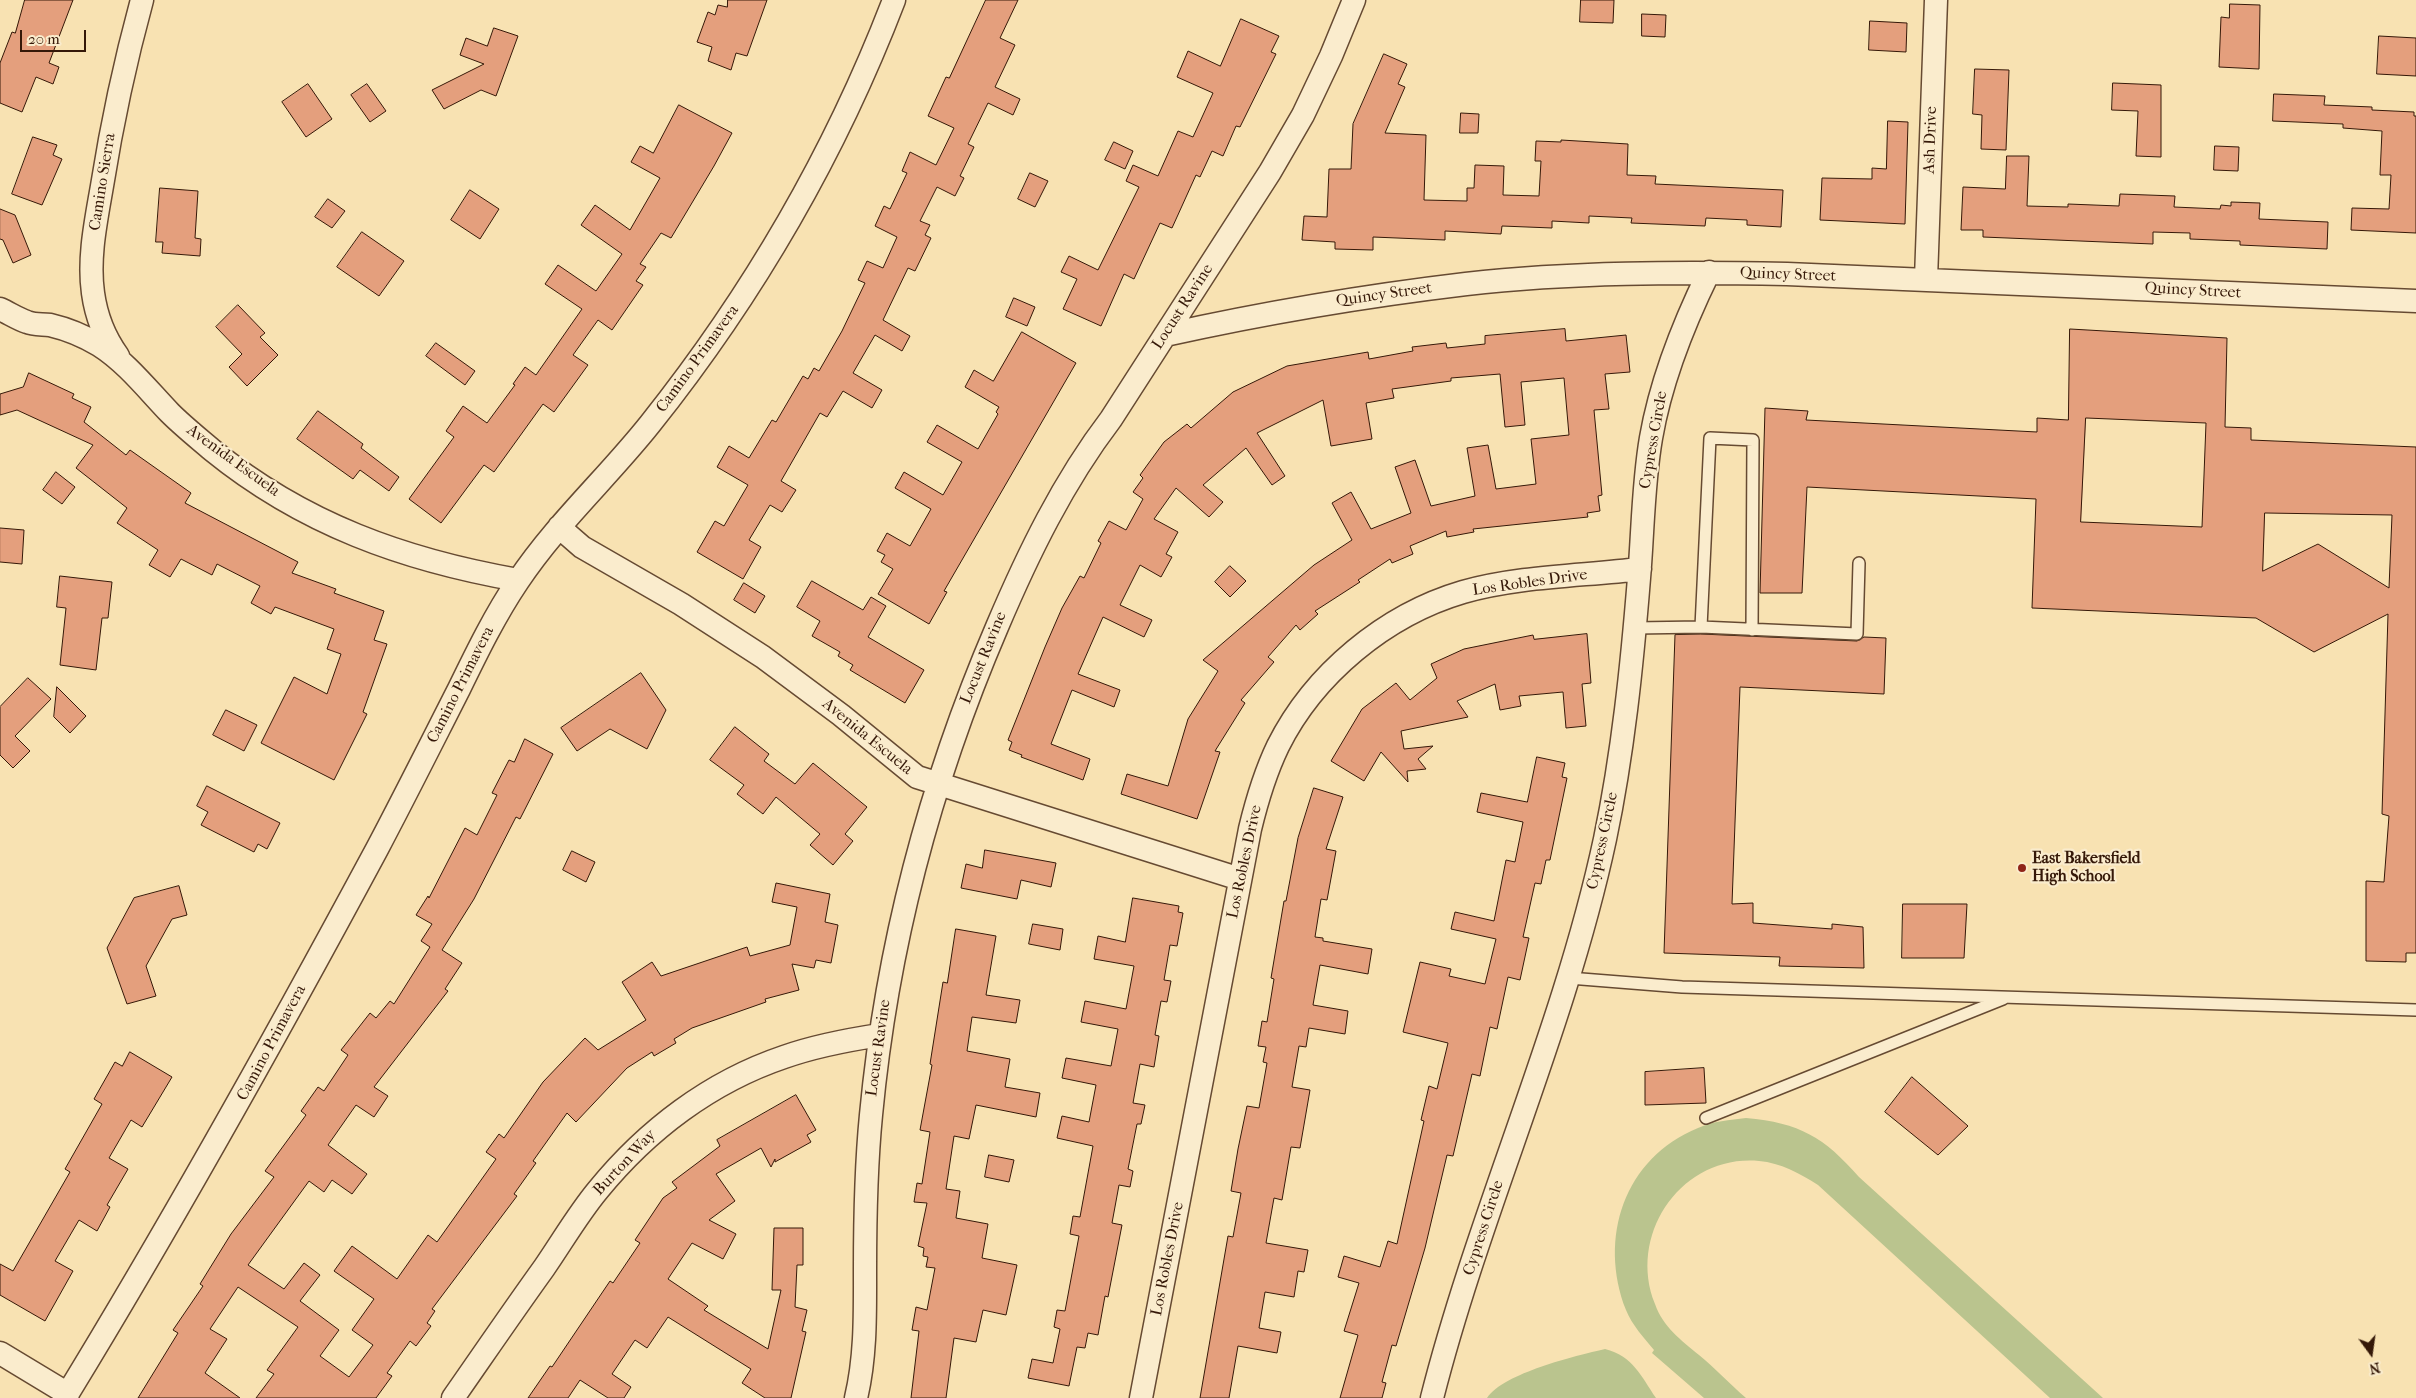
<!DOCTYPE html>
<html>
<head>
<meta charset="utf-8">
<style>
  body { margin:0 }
  #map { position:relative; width:2416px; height:1398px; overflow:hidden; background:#f8e2b2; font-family:"IM FELL French Canon",serif }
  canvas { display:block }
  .north { position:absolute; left:2346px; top:1328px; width:50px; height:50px; -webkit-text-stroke:4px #faeccd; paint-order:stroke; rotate:166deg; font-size:14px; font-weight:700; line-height:20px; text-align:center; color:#351808 }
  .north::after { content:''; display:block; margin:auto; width:18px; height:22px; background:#351808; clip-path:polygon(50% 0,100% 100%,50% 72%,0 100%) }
  .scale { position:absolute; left:20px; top:30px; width:66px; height:22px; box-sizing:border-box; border:2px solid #351808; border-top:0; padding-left:6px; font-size:15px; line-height:18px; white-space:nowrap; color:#351808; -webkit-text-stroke:4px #faeccd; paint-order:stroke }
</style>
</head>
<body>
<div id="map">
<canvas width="2416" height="1398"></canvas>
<div class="north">N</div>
<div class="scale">20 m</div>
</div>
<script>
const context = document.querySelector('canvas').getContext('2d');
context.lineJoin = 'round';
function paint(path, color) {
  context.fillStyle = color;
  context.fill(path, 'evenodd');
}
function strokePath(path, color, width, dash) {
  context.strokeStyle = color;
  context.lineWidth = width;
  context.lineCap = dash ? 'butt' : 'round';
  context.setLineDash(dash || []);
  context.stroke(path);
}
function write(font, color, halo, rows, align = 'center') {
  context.font = font + ' "IM FELL French Canon",serif';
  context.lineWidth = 4.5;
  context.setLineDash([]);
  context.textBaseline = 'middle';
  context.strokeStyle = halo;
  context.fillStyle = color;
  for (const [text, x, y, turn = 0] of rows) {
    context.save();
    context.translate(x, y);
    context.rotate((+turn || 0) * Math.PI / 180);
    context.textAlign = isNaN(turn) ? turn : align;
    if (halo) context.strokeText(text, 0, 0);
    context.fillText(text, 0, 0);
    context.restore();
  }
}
paint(new Path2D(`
  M1746,1118C1800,1123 1824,1137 1859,1177L2103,1398H2050L1818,1185C1799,1173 1781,1163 1759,1161C1682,1154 1627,1234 1655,1304C1663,1327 1681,1340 1699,1355C1715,1368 1730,1384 1746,1398H1704L1652,1353L1654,1350C1644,1338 1632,1325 1626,1310C1598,1238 1624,1158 1698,1128C1713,1121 1730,1120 1746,1118Z
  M1605,1349C1633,1356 1641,1376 1656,1398H1487C1504,1373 1575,1356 1605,1349Z`), '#bac48e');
const building = new Path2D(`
  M25,0H73L49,63L59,67L53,84L36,77L22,112L0,103V63L12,32L15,33Z
  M728,0H767L747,56L736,53L731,70L708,61L712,47L697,42L708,12L715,15L718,5L727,7Z
  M986,0H1018L1000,38L1015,45L995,87L1020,99L1013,115L988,103L968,144L974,147L960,176L964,178L955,196L937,187L920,221L930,225L925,235L931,238L915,271L908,268L883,320L910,336L902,351L875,335L853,373L882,390L872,408L843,391L827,417L820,413L781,481L796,490L782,512L770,505L749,540L761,547L743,579L697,552L715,521L724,526L748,485L717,467L729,446L749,458L772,420L776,422L803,376L808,379L814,368L819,371L842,331L865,283L858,280L867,261L883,268L897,237L875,226L884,206L890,209L907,173L902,171L910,152L936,165L954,128L928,116L946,77L949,78Z
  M1581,0H1614L1613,23L1580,22Z
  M2230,4L2260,5L2259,69L2219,67L2221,17L2229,18Z
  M1642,14L1666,15L1665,37L1642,36Z
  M1241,19L1279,36L1271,52L1276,54L1240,127L1236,126L1223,156L1212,151L1200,177L1196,175L1172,228L1160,223L1134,279L1124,274L1101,326L1063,309L1077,279L1061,272L1069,256L1098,270L1139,187L1126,181L1133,165L1158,176L1178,131L1193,137L1213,93L1177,77L1188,51L1220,66Z
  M1870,21L1907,23L1906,52L1869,50Z
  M494,28L518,36L496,96L481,90L444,109L432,90L484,64L460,55L466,38L487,46Z
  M2379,36L2416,38V76L2377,74Z
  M1384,54L1407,64L1398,84L1405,87L1385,133L1426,135L1424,200L1467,201V188H1474L1475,165L1504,166L1503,195L1539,196L1541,161H1535L1536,141L1561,142V140L1628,144L1627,175L1656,176L1655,184L1783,190L1781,227L1747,225V220L1706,218L1705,226L1631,223L1632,218L1589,216V223L1552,221V228L1502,226L1501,234L1445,231V240L1373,237V250L1335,249V242L1302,240L1304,216L1327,217L1329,169H1351L1353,124Z
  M1975,69L2009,70L2006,150L1981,149L1982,115L1973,114Z
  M2113,83L2161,85V157L2136,156L2138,111L2112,110Z
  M308,84L332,119L306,137L282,102Z
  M367,84L386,111L370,122L351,95Z
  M2274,94L2325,96L2324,105L2372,107V110L2414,112V116H2416V233L2351,230L2352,208L2389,209L2391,175H2380L2382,131L2343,128V124L2273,121Z
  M679,105L732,133L714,166L671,238L661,233L640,264L646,267L636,281L643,285L612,330L598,320L573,355L588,365L554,412L543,404L494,472L484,465L441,523L409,499L454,437L446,431L463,406L487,423L515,385L513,384L525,367L536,375L582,309L545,284L558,265L596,291L622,254L581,225L595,205L630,230L660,178L631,162L640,146L653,153Z
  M1461,113L1479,114L1478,133H1460Z
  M1888,121L1908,122L1905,224L1820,220L1822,178L1872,179V168L1886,169Z
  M33,137L57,145L53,155L62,159L42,205L12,194Z
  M1114,142L1133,151L1125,169L1105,160Z
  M2215,146L2239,147L2238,171L2214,170Z
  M2007,156H2029L2027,206L2068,207V204L2119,206L2120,194L2175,196L2174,207L2220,209L2221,205L2231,206V202L2260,203L2259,219L2328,222L2327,249L2240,245V241L2190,239V233L2153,232V244L1983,237V230H1961L1963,187L2005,189Z
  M1030,173L1048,181L1035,207L1018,199Z
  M160,188L198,191L195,238L201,239L200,256L162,253L163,242H156Z
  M470,190L499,209L480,239L451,220Z
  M328,199L345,211L332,228L315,217Z
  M0,209L15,215L31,255L13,263L3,240L0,239Z
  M362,232L404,261L379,296L337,267Z
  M1014,298L1035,307L1027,326L1006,317Z
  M238,305L265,333L260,337L278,355L247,386L229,367L242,354L216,327Z
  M1565,329L1566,341L1626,335L1630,372L1605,374L1609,409L1594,410L1602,495L1598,496L1600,511L1587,513L1588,517L1473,529L1474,532L1447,537L1446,531L1410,546L1413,554L1392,563L1390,559L1358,580L1360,582L1315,611L1318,614L1300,630L1296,625L1268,657L1274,662L1241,700L1245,703L1215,751L1220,752L1197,819L1121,794L1127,774L1168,786L1188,719L1218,671L1203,660L1314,565L1352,540L1332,503L1351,492L1371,529L1411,513L1395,467L1415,460L1431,506L1475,496L1467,448L1488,445L1496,489L1536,484L1531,439L1569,435L1564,378L1521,382L1525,425L1505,427L1500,374L1451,378V381L1392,389L1394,398L1366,403L1372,439L1331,446L1323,400L1257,433L1285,476L1272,485L1246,448L1203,485L1223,502L1209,517L1176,488L1154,519L1178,532L1166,554L1172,557L1161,577L1140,565L1120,605L1152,620L1144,637L1103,617L1078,674L1120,690L1114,707L1072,690L1051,744L1090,759L1083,780L1021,757L1022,755L1009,750L1012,742L1008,740L1045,647L1062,608L1080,576L1084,578L1101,543L1098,541L1109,521L1126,530L1143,499L1133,492L1143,478L1140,475L1164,442L1187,424L1191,428L1233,392L1287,366L1368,352L1369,359L1413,351L1412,347L1446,343L1447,348L1485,344V336Z
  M2070,329L2227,338L2225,427L2251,428V440L2416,447V953H2406V962L2366,961V881L2384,882L2389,816L2382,814L2388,614L2314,652L2256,618L2032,608L2036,499L1807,487L1802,593H1760L1765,408L1808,411L1806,420L2037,432V418L2068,420ZM2086,418L2206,423L2202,527L2081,522ZM2265,513L2392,515L2389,588L2318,544L2263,571Z
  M1022,332L1076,363L944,591L947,592L929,624L878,594L893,569L881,562L885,555L877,551L887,533L910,546L931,509L895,488L904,472L943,495L962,462L927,442L937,425L978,449L998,414L996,412L999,407L965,387L974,370L993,381Z
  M436,343L475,371L465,385L426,356Z
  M29,373L74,394L72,398L91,407L84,422L126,455L130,450L191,493L185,503L298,562L292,573L336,589L334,593L384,611L374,640L387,644L363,712L367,714L334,780L261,743L294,677L327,694L341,654L327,649L334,629L275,607L271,614L251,603L260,586L217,564L212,575L181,559L170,577L149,565L158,550L117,523L127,508L76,468L93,445L17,410L0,415V394L23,387Z
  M318,411L363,444L361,448L399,477L389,491L360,470L353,479L297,439Z
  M56,472L75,487L62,504L43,490Z
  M0,528L24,530L22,564L0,562Z
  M1230,566L1246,581L1230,597L1215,582Z
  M60,576L112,582L108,618H102L96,670L60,665L66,608L57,607Z
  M812,581L863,610L871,597L886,606L868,637L924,670L905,703L850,670L853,665L838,656L840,652L812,636L820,621L797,607Z
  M744,583L765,596L755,613L734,600Z
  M1587,634L1591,683L1582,684L1586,726L1566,728L1563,692L1519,696L1521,706L1500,710L1495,684L1457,701L1468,717L1401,731L1404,749L1433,746L1418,759L1426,769L1407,771L1408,782L1381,752L1364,781L1331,761L1362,709L1396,683L1410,700L1437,678L1431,664L1464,649L1533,635L1534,639Z
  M1701,634L1857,641L1864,637L1886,638L1884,694L1740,687L1732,904L1753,903V923L1832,929V924L1863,927L1864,968L1779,966L1780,957L1664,953L1675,635Z
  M641,673L666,710L647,749L610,729L577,751L561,728Z
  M28,678L51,699L15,736L30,751L13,768L0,755V707Z
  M57,687L86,716L70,733L54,717Z
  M226,710L257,725L244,751L213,735Z
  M735,727L769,754L764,761L795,784L813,763L867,807L845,834L853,841L833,865L810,845L820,834L776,797L763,814L737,794L744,785L710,760Z
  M525,739L553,754L520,819L516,817L474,899L442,950L462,963L445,989L448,991L374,1087L388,1096L374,1117L356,1105L328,1145L367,1174L352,1194L332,1180L324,1192L309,1181L248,1265L284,1289L304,1263L320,1275L300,1301L339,1330L320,1356L349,1377L373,1345L352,1330L374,1299L334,1271L352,1246L397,1279L428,1235L437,1242L496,1159L486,1152L499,1134L504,1138L543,1082L585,1038L598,1050L646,1020L622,982L652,962L661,976L747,947L750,956L790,945L797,907L772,902L776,883L830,894L825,922L838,925L831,963L816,960L814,968L792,964L799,990L765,999L766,1002L692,1028L674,1039L676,1043L654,1056L652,1052L627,1068L576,1122L567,1113L533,1161L536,1163L514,1194L517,1196L432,1309L435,1311L427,1323L431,1326L416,1346L410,1341L387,1373L392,1376L376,1398H256L274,1374L267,1370L298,1327L238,1287L210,1329L227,1339L205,1373L240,1398H138L178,1333L173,1330L203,1286L200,1284L231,1234L274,1177L265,1171L306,1115L301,1111L318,1087L324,1091L348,1055L341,1050L370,1013L376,1018L390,1001L394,1004L430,947L421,941L432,924L416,915L428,896L429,898L465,828L477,835L497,795L492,793L509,760L514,762Z
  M1537,757L1565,763L1562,777L1567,778L1550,860H1546L1541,884L1535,883L1523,937L1529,938L1520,980L1508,977L1497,1029L1490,1027L1480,1076L1472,1074L1453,1156L1447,1155L1425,1248L1396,1346L1392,1345L1382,1382L1386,1383L1382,1398H1340L1358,1335L1344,1331L1359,1283L1338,1277L1344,1256L1380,1267L1388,1241L1397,1244L1424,1121L1421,1120L1429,1086L1437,1089L1448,1043L1403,1032L1420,962L1451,969L1449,976L1485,984L1496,939L1451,929L1455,912L1494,921L1506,860L1515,862L1523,822L1477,812L1481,793L1527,802Z
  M207,786L280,823L267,849L258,844L254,852L201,825L208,812L197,806Z
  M1314,788L1343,797L1326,849L1336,851L1327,900L1321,899L1315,937L1323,938V941L1372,949L1368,974L1320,965L1313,1005L1348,1011L1345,1034L1309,1028L1306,1047L1299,1046L1292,1087L1310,1090L1300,1148L1291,1147L1282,1200L1274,1198L1266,1243L1308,1250L1304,1272L1298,1271L1294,1297L1265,1292L1259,1328L1281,1332L1277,1353L1238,1346L1229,1398H1200L1228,1236L1233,1237L1241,1193L1231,1191L1238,1149L1247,1106L1259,1108L1267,1063L1263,1062L1266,1047L1258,1046L1262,1021L1267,1022L1274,979L1271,978L1284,901H1286L1298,838Z
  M985,850L1056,863L1051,887L1021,880L1017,899L961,888L966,864L982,868Z
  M572,851L595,862L586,882L563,870Z
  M179,886L187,915L172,919L146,966L156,996L127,1004L107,948L134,898Z
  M1133,898L1179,906L1178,912L1183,913L1177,946L1170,945L1164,980L1171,981L1167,1002L1161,1001L1155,1035L1159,1036L1154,1067L1140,1064L1133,1103L1145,1105L1141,1124H1137L1128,1169L1133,1171L1130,1187L1119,1185L1112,1223L1122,1225L1108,1297L1105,1296L1098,1335L1088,1333L1085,1348L1077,1347L1069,1386L1028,1378L1032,1359L1053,1363L1060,1329L1054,1327L1057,1310L1065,1311L1079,1236L1070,1234L1073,1216L1080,1217L1093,1146L1057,1138L1062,1116L1089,1122L1096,1085L1062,1078L1066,1058L1111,1066L1118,1029L1081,1022L1085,1001L1126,1009L1134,966L1094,959L1098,936L1125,942Z
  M1903,904H1967L1964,958H1902Z
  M1033,924L1063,929L1060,950L1029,944Z
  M956,929L996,936L986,995L1020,1000L1016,1023L972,1017L967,1051L1010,1059L1005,1087L1040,1093L1036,1117L976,1105L969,1139L954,1136L946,1189L960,1191L956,1218L988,1224L982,1258L1017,1265L1006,1315L983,1310L976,1342L954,1338L946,1398H911L919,1331L912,1330L916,1307L927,1310L935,1268L926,1267L928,1257L923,1256L924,1248L918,1246L927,1203L914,1202L917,1183L922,1184L930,1132L920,1130L932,1065L930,1064L943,982L947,983Z
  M130,1052L172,1077L142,1127L131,1120L109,1158L128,1169L107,1205L110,1207L97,1231L79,1220L55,1261L73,1271L45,1321L0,1295V1264L13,1271L70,1172L65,1169L102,1104L94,1099L115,1062L122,1066Z
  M1704,1068L1706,1103L1645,1105V1072Z
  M1912,1077L1968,1126L1938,1155L1885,1112Z
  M796,1095L816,1130L807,1135L811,1142L775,1162V1159L771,1167L761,1148L716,1174L735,1201L709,1220L736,1234L723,1259L692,1243L668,1279L708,1306L704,1310L768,1349L781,1290H772L774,1228H803V1265H797L795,1307L807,1310L802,1331L806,1332L791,1398H765L742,1383L751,1369L668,1317L647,1348L635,1340L612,1374L631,1387L624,1398H608L580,1380L568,1398H528L550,1366L552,1367L610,1281L613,1283L640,1243L635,1240L663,1198L677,1188L672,1182L720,1146L717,1140Z
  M989,1155L1014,1160L1009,1182L985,1177Z`);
paint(building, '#e49f7d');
strokePath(building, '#351808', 1);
const service = new Path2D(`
  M1701,627L1710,438L1753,440L1752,630
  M1635,628L1701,627L1857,634L1859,563
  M1569,978L1682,987L2416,1010
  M1706,1118L2003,999`);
const minor = new Path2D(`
  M1926,279L1936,0
  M0,309C9,313 18,319 27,322C34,325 42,324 50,325C67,329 84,336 99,345C126,362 147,389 170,413C183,426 198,438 212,450C303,524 404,560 518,580
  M1165,335C1264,313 1365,296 1466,284C1572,272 1680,272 1787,274L2416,301
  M118,356C105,338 96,315 93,293C88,258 96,221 102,186C112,123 125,62 142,0
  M559,527L582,547L681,604L763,657L841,715L917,777L1240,879
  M0,1353L68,1394
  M65,1398C175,1218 277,1035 377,849C405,796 432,742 459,689C477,652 495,615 518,581C556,524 607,478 650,424C752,296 835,154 894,0
  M453,1398C483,1355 513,1311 544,1268C562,1242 578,1214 598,1190C647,1130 710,1082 784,1057C815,1046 847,1040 880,1035
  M856,1398C866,1356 865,1313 865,1270C865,1218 866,1166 871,1115C887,946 930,783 997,627C1028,554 1063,482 1111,419L1270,172L1303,115L1331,56L1354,0
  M1141,1398L1250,829C1257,800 1265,773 1278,746C1314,674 1385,615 1463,592C1520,576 1582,576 1640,569
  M1432,1398C1480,1209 1564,1030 1605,839C1623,753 1632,665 1639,578C1643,531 1643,484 1651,438C1661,380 1683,325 1709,272`);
strokePath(service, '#664a32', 14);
strokePath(minor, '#664a32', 25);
strokePath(service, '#faeccd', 11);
strokePath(minor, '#faeccd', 22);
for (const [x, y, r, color] of [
  [2022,868,5,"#8f2418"]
]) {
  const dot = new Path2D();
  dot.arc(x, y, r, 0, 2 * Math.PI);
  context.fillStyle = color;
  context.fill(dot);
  strokePath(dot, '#faeccd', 2);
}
write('16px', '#351808', '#faeccd', [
  ["Ash Drive",1931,140,-88],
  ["Camino Sierra",103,182,-81],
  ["Quincy Street",1788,275,2],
  ["Quincy Street",2193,291,3],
  ["Quincy Street",1384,295,-8],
  ["Locust Ravine",1183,307,-57],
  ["Camino Primavera",698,359,-54],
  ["Cypress Circle",1654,440,-80],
  ["Avenida Escuela",233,461,36],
  ["Los Robles Drive",1530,583,-8],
  ["Locust Ravine",984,658,-68],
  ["Camino Primavera",461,685,-63],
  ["Avenida Escuela",867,737,39],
  ["Cypress Circle",1603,841,-78],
  ["Los Robles Drive",1245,862,-78],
  ["Camino Primavera",272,1043,-62],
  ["Locust Ravine",879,1048,-82],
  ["Burton Way",625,1163,-47],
  ["Cypress Circle",1484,1228,-72],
  ["Los Robles Drive",1168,1259,-79]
]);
write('bold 16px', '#351808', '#faeccd', [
  ["East Bakersfield",2032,859],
  ["High School",2032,877]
], 'left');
</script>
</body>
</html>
